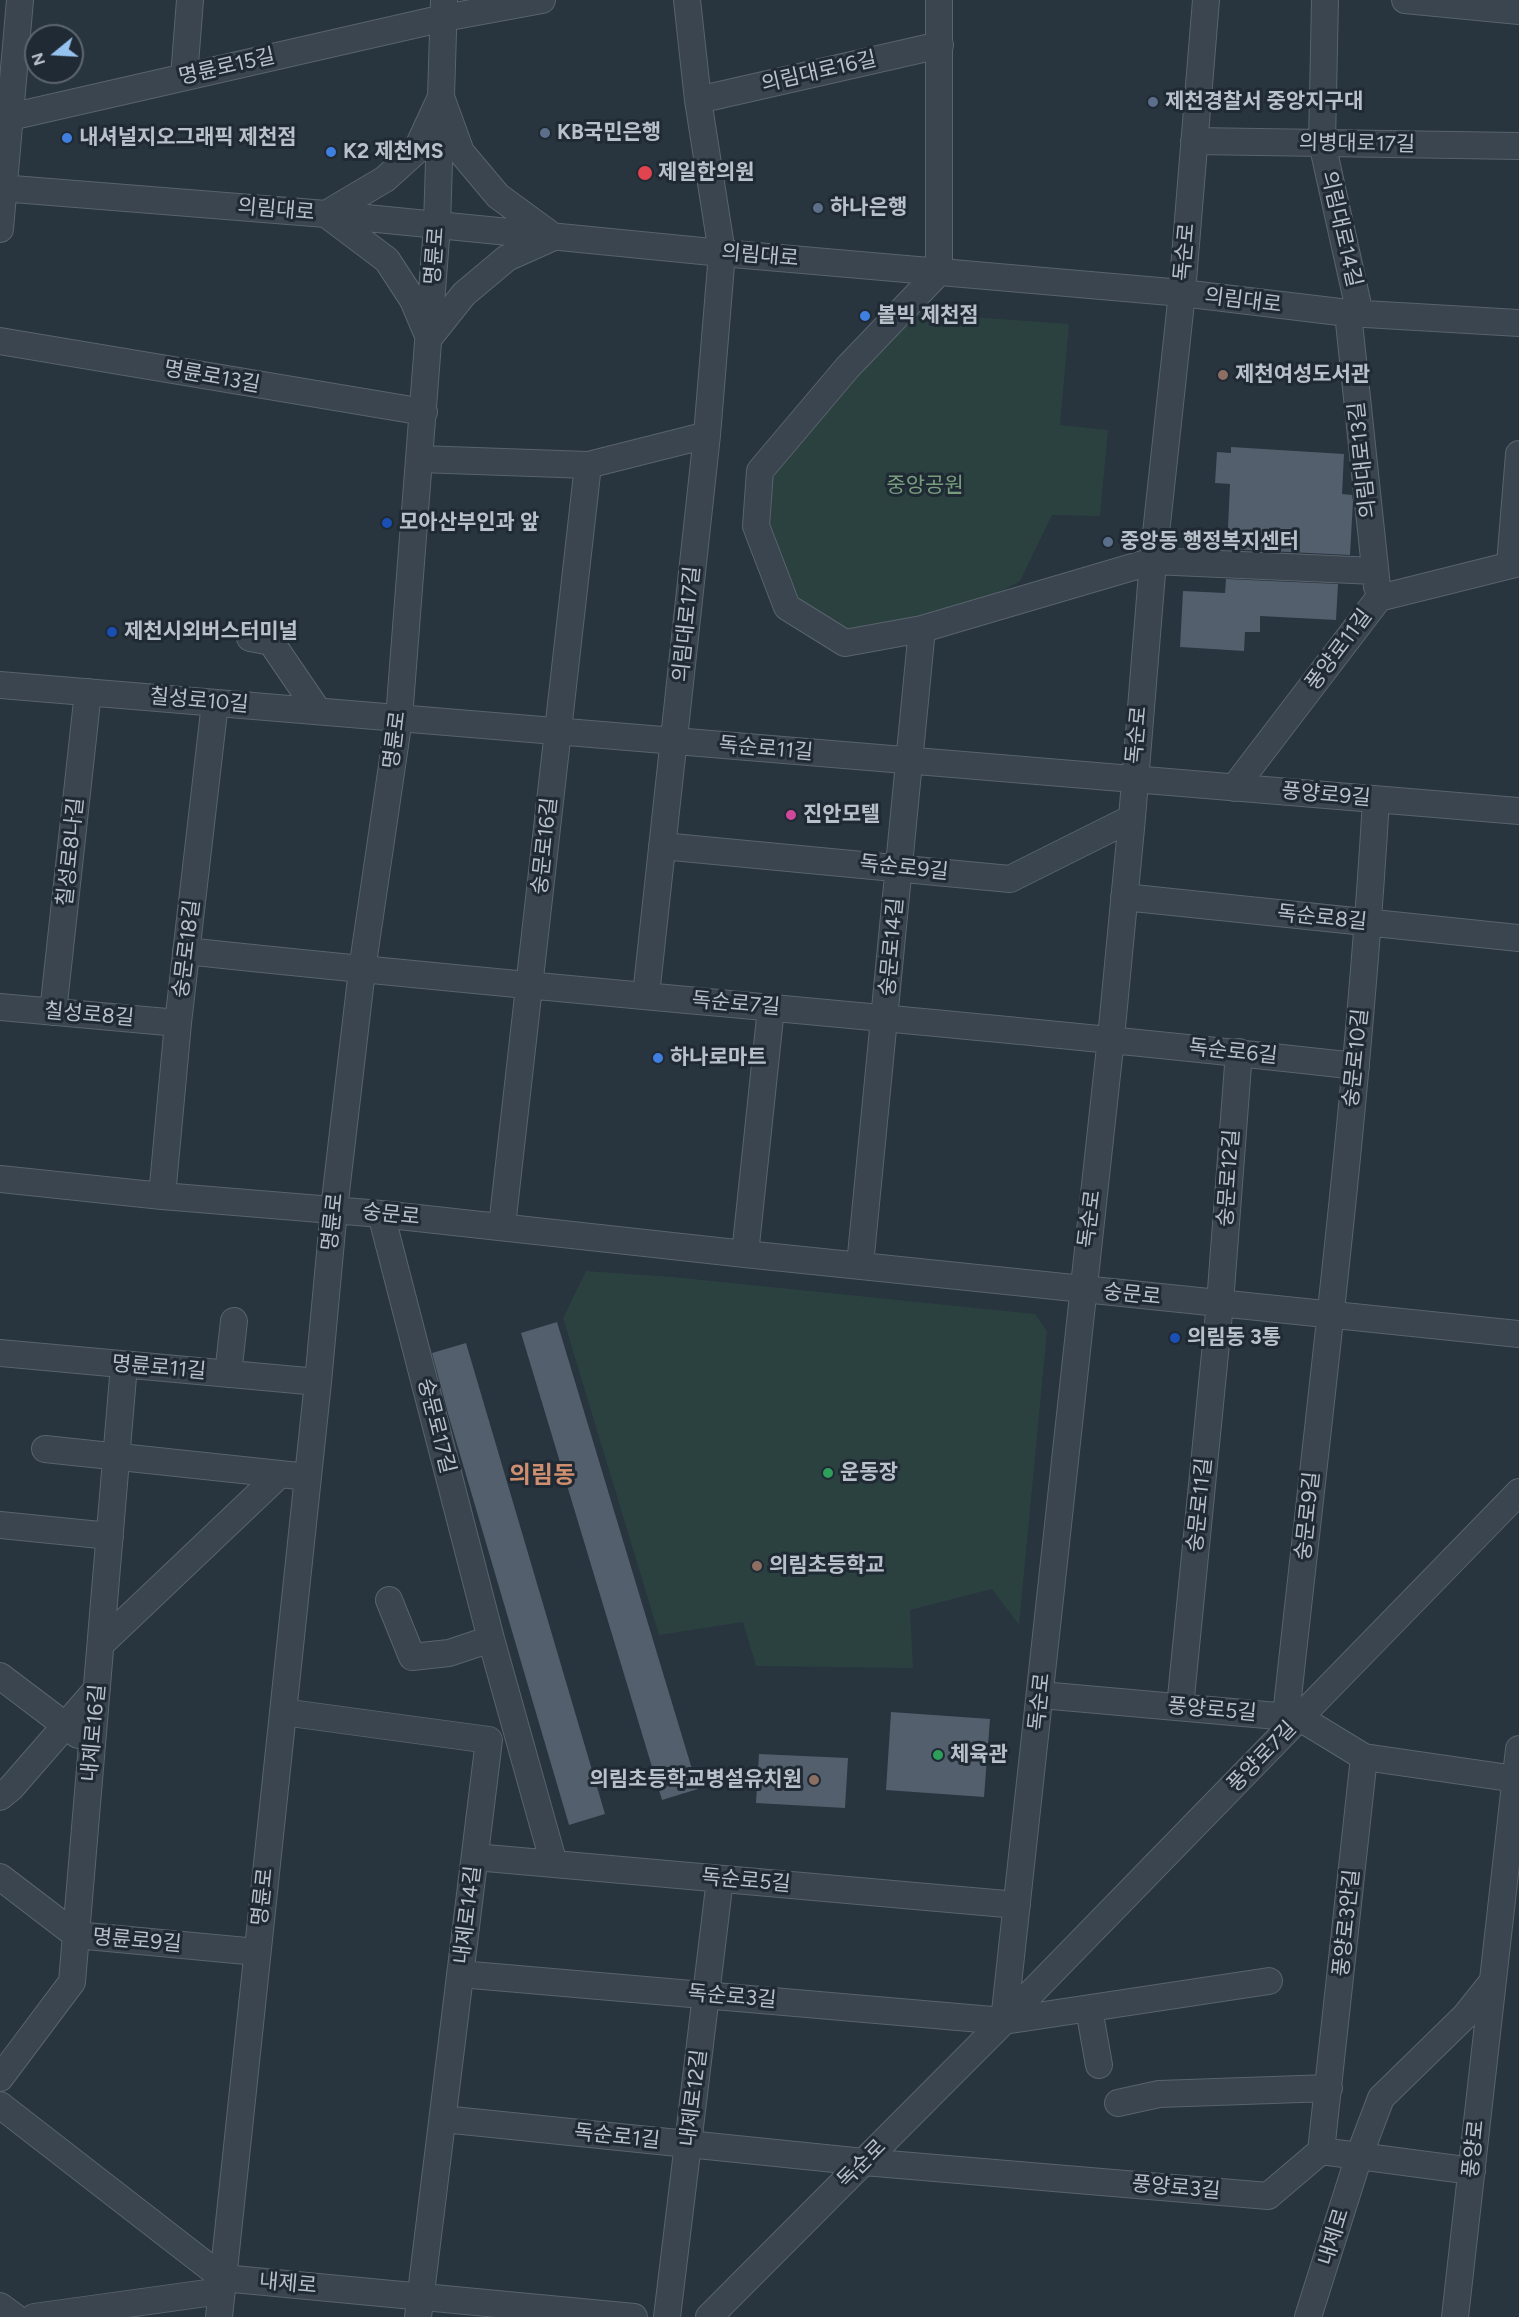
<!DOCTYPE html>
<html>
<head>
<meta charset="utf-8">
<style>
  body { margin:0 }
  #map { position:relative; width:1519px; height:2317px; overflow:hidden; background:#28343e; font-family:Figtree,sans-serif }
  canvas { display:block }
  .north { position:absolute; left:24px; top:24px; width:60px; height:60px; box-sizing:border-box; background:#202a34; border:2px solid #5d6670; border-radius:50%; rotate:252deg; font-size:16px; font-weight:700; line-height:24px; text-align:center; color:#b8c0c9 }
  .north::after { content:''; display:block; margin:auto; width:21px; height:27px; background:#96c2f0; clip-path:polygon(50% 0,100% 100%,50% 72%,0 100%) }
</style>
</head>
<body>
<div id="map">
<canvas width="1519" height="2317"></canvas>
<div class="north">N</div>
</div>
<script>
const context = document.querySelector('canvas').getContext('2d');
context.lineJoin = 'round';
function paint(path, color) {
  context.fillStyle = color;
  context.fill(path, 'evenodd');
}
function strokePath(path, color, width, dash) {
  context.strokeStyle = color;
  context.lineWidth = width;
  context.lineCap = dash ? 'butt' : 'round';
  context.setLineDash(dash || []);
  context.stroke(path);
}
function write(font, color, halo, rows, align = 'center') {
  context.font = font + ' Figtree,"Noto Sans KR",sans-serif';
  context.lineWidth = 6;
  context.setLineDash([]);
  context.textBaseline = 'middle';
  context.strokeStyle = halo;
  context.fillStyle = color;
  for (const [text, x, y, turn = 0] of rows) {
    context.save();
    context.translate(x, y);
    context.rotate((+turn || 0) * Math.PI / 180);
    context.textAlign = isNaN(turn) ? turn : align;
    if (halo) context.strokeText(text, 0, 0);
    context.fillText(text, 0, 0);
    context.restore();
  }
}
paint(new Path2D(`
  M917,313L1069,324L1060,425L1108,430L1100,516L1052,515L1020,581L970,608L848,629L788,593L767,527L770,483L801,431Z
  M586,1271L673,1277L1035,1314L1047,1331L1019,1625L992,1589L910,1610L913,1668L756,1666L743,1622L659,1635L563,1318Z`), '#2b4140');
paint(new Path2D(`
  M1231,447L1344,454L1342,494L1352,495L1353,501L1350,555L1227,549L1230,484L1215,483L1217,452L1231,453Z
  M1226,579L1338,584L1336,620L1260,616V632H1245L1244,651L1180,647L1183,591L1225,593Z
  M557,1322L698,1789L662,1800L521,1333Z
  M466,1343L605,1814L569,1825L449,1417L432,1353Z
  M891,1712L990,1719L984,1797L886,1790Z
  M759,1754L848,1758L845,1808L756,1803Z`), '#535f6c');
const minor = new Path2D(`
  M939,0V272L847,368L760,471L756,526L787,607L845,643L922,629L1153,561L1375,571
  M1325,0L1322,143L1360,314
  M1405,0L1519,11
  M184,77L190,0
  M441,97L461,152L498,196L554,237L507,258L464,294L429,338L413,300L387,260L326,214L385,179L416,151Z
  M698,100L940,45
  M10,117L444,18L542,0
  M1194,141L1519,146
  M0,188L326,214L722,253L1182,293L1348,313L1519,323
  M0,229L20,0
  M1348,313L1377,587
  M0,341L424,412
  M420,459L588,465L707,435
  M1510,564L1519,454
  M250,638L271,642L318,711
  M0,685L1519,811
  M1234,788L1379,598L1519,563
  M662,846L1010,879L1132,818
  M1124,897L1519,938
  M186,951C576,993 966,1022 1356,1066
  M646,995L707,435L722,253L698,100L687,0
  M0,1007L178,1023
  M53,1012L88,692
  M0,1179L162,1196L381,1214L745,1254L1519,1334
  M162,1196L178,1023L215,703
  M381,1214L491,1639L554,1864
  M502,1226L588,465
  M745,1254L771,1008
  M860,1265L922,629
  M0,1353L318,1382
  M228,1374L234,1321
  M45,1449L280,1474
  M0,1525L110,1536
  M389,1600L412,1657L449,1653L491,1639
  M101,1644L280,1474L308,1477
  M0,1676L78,1735
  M1041,1695L1300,1718L1364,1757L1516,1779
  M1180,1707L1220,1303L1239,1052
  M283,1712L489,1740L418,2317
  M1286,1716C1319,1411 1358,1106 1376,800
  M0,1797L11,1788L97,1689
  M475,1857L1017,1905
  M0,1877L76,1935L257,1952
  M460,1974L1004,2021L1269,1981
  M1089,2009L1099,2065
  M1004,2021L1111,1038L1132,818L1153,561L1182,293L1206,0
  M0,2078L72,1982L124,1365
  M1118,2103L1159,2094L1329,2088
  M0,2105L223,2278L634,2317
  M443,2119L864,2162L1268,2196L1321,2151L1472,2171
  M1321,2151L1364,1757
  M0,2306L15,2317
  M34,2317L221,2291
  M219,2317L318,1382L334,1209L362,970L399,718L437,226L444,0
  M667,2317L720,1879
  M709,2317L1004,2021L1519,1492
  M1308,2317L1359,2156L1381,2098L1465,2016L1493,1981
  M1455,2317L1519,1749`);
strokePath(minor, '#59636c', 28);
strokePath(minor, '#3b454f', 26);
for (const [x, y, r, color] of [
  [1153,102,6,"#5c6f8a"],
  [545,133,6,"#5c6f8a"],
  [67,138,6,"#3f7fe0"],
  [331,152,6,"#3f7fe0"],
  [645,173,8,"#e0444e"],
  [818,208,6,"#5c6f8a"],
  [865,316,6,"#3f7fe0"],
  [1223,375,6,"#8d6e63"],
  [387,523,6,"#1a4fb4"],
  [1108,542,6,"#5c6f8a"],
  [112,632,6,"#1a4fb4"],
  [791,815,6,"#d1479c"],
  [658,1058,6,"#3f7fe0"],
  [1175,1338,6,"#1a4fb4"],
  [828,1473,6,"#2e9e5b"],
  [757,1566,6,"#8d6e63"],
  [938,1755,6,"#2e9e5b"],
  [814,1780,6,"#8d6e63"]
]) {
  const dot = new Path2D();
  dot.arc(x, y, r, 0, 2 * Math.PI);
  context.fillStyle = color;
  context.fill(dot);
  strokePath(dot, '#202a34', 2);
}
write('21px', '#b8c0c9', '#202a34', [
  ["명륜로15길",227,67,-13],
  ["의림대로16길",819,72,-13],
  ["의병대로17길",1357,144,1],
  ["의림대로",276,210,5],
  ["의림대로14길",1341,229,77],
  ["독순로",1185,252,-85],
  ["명륜로",435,256,-86],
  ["의림대로",760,256,5],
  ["의림대로",1243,301,7],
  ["명륜로13길",212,377,10],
  ["의림대로13길",1363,460,-96],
  ["의림대로17길",687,624,-84],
  ["풍양로11길",1339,650,-53],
  ["칠성로10길",199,701,5],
  ["독순로",1137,735,-85],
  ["명륜로",395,740,-83],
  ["독순로11길",766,749,5],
  ["풍양로9길",1326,795,5],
  ["숭문로16길",545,846,-84],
  ["칠성로8나길",71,852,-84],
  ["독순로9길",904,868,6],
  ["독순로8길",1322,918,6],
  ["숭문로14길",892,947,-85],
  ["숭문로18길",187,949,-83],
  ["독순로7길",736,1004,5],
  ["칠성로8길",89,1015,5],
  ["독순로6길",1233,1052,6],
  ["숭문로10길",1356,1058,-84],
  ["숭문로12길",1229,1178,-86],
  ["숭문로",391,1215,6],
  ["독순로",1090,1219,-83],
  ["명륜로",333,1222,-84],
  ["숭문로",1132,1295,6],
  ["명륜로11길",159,1368,5],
  ["숭문로17길",436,1426,76],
  ["숭문로11길",1200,1505,-84],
  ["숭문로9길",1308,1516,-84],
  ["독순로",1040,1702,-84],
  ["풍양로5길",1212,1710,5],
  ["내제로16길",94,1733,-85],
  ["풍양로7길",1262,1757,-46],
  ["독순로5길",746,1881,5],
  ["명륜로",263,1897,-84],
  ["내제로14길",468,1915,-83],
  ["풍양로3안길",1347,1923,-84],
  ["명륜로9길",137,1941,5],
  ["독순로3길",732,1997,5],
  ["내제로12길",694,2098,-83],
  ["독순로1길",617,2137,6],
  ["풍양로",1474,2149,-84],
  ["독순로",862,2164,-45],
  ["풍양로3길",1176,2188,5],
  ["내제로",1334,2237,-73],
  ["내제로",288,2284,5]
]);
write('bold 21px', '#b8c0c9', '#202a34', [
  ["제천경찰서 중앙지구대",1165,102],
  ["KB국민은행",557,133],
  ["내셔널지오그래픽 제천점",79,138],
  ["K2 제천MS",343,152],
  ["제일한의원",658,173],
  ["하나은행",830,208],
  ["볼빅 제천점",877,316],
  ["제천여성도서관",1235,375],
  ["모아산부인과 앞",399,523],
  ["중앙동 행정복지센터",1120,542],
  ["제천시외버스터미널",124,632],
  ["진안모텔",803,815],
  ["하나로마트",670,1058],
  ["의림동 3통",1187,1338],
  ["운동장",840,1473],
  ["의림초등학교",769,1566],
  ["체육관",950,1755],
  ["의림초등학교병설유치원",802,1780,"right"]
], 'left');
write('21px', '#789d7d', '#202a34', [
  ["중앙공원",925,486]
]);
write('bold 24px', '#cd8f6f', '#202a34', [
  ["의림동",542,1476]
]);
</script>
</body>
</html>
